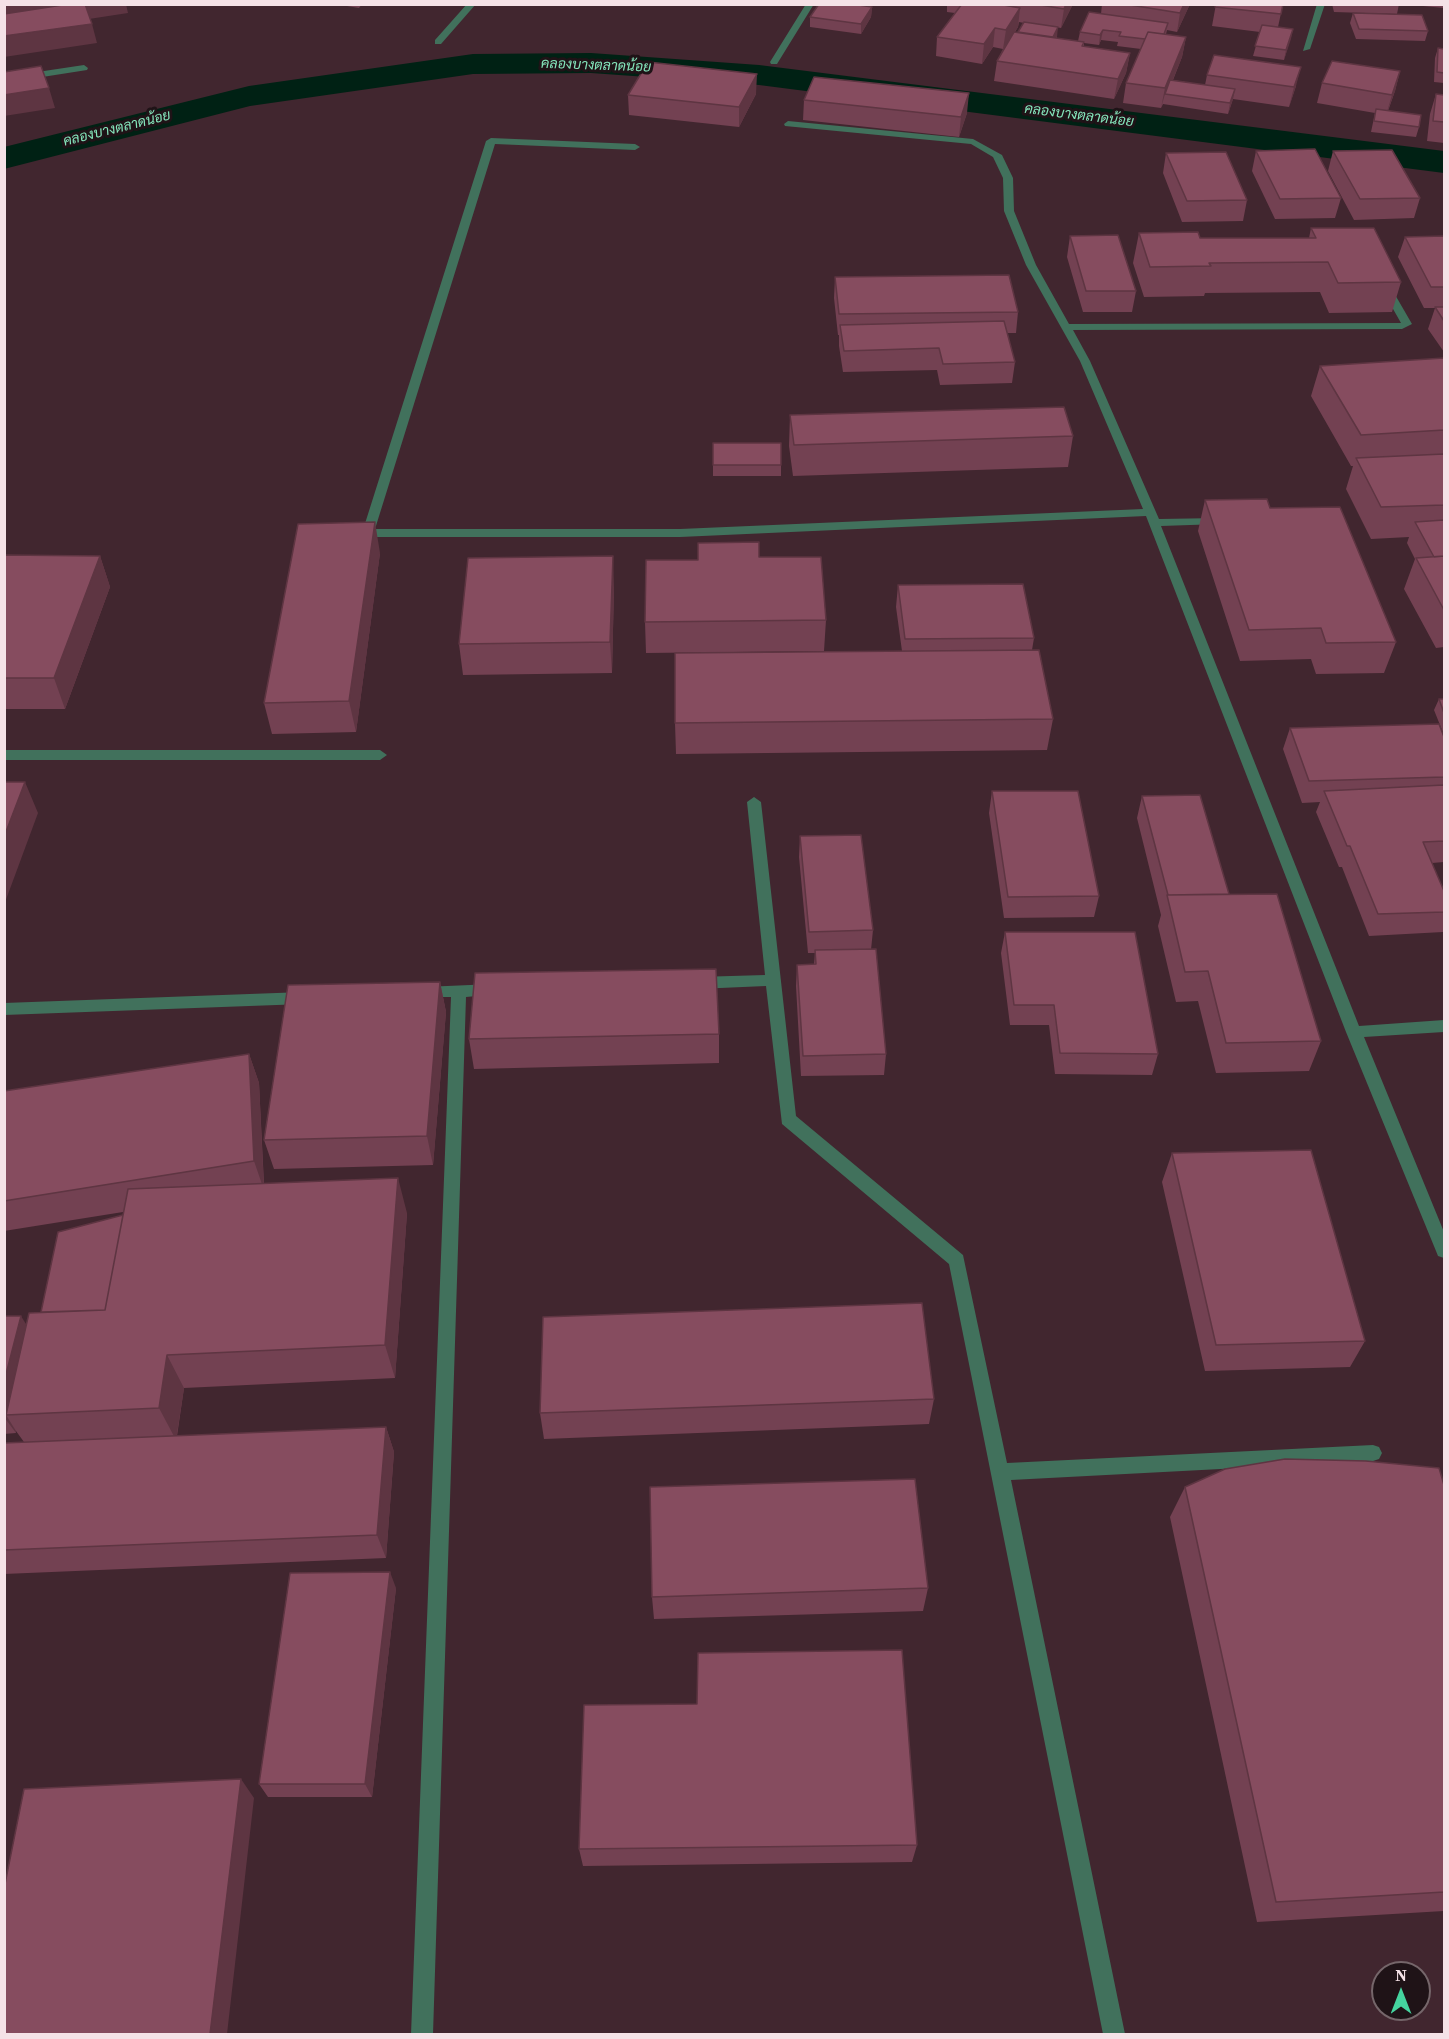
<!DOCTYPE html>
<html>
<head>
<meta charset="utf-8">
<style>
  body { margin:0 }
  #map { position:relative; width:1449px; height:2039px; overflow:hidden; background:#41262f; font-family:"Source Serif 4",serif }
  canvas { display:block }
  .frame { position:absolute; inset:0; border:6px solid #f5e2e7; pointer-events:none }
  .north { position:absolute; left:1371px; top:1961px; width:60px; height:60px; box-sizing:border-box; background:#1f1317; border:2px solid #75666a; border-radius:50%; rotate:0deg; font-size:16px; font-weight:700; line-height:24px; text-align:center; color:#f5e2e7 }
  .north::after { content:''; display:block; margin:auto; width:21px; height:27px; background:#45d49f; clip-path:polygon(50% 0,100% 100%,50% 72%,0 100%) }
</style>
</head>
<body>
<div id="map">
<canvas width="1449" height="2039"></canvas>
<div class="frame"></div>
<div class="north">N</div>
</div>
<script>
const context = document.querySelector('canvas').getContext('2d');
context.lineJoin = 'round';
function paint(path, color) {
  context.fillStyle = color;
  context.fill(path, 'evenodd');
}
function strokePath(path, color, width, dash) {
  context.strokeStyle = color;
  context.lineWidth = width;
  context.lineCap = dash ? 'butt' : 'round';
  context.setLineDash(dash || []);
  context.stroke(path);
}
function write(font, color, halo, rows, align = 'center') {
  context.font = font + ' "Source Serif 4",Sarabun,serif';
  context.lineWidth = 6;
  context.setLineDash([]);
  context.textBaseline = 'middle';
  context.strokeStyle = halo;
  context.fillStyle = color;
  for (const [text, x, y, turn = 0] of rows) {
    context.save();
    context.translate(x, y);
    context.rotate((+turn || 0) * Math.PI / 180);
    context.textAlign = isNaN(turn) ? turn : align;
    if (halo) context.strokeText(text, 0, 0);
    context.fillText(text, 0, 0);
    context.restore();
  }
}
paint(new Path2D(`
  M591,53L759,65L1444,151V173L759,85L591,73L473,74L250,106L4,169V147L249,86L473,54Z`), '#002114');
paint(new Path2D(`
  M788,121L973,139L1002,155L1013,178L1014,211L1036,265L1069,324L1401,323L1380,286L1385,283L1390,286L1412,324L1402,329L1073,330L1090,361L1159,519L1220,518L1226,521L1220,524L1161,526L1359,1026L1444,1020V1032L1364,1037L1444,1232V1258L1438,1256L1436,1251L1346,1032L1146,516L680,537H368L362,533L486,141L491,138L635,144L640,147L635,150L495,144L375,529H680L1143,509L1080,361L1026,265L1004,211L1003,178L993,157L971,144L785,126L784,124Z
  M4,750H380L387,755L380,760H4Z
  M754,797L761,802L796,1116L963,1255L1007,1463L1373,1445L1379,1447L1382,1453L1379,1459L1373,1461L1011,1480L1125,2034H1103L949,1264L782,1124L766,986L697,989L692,987L690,983L692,979L697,977L765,975L747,802Z
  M493,984L498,986L500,990L498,994L466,997L433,2034H411L451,997H419L417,993L419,989L424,987Z
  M304,992L309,994L311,998L309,1002L304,1004L4,1015V1003Z`), '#41715c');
paint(new Path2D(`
  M467,4H476L441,44H435V40Z
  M806,4H814L777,64H771L770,62Z
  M1317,4H1325L1310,49L1303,51Z
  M84,65L88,68L87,70L4,83V77Z`), '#41715c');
paint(new Path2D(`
  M335,4H362L359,8Z
  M947,4H1073L1061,28L1056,27L1057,38L1078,41L1080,32L1101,14L1102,4H1190L1177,32L1167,30L1166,34L1186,37L1182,57L1173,80L1205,85L1207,75L1296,86L1289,107L1233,99L1228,114L1163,104L1161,108L1123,103L1126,83L1141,49L1117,46L1118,42L1101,40L1099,45L1084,43V46L1130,53L1126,73L1114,99L994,81L997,61L1003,49L993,47L982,64L936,56L937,37L955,13L947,12ZM1019,22L1024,23L1018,32H1015L1018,27Z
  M1216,4H1283L1278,27L1293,29L1284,60L1253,56L1260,32L1212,26Z
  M1332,4H1399L1397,14L1334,12Z
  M1423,4H1444V8L1423,6Z
  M872,7L871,17L861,34L810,27V17Z
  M1353,13L1428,31L1425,41L1356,39L1350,23Z
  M1438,48L1444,49V83L1434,82L1435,58Z
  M1400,71L1395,91L1388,111L1419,127L1416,137L1371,132L1375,113L1317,103L1322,83Z
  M756,94L739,127L629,115L628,95Z
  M1436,94L1444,95V143L1427,141L1430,114Z
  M804,100L967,113L959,137L803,120Z
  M1256,151L1341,198L1335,218L1275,219L1252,171Z
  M1333,151L1420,198L1414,218L1354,220L1328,171Z
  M1166,153L1247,200L1243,221L1182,222L1163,173Z
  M1311,228L1401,282L1392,312L1329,313L1320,292L1205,293L1204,296L1144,297L1133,263L1139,233L1200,238H1309Z
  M1070,236L1136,291L1132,312H1083L1067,257Z
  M1444,236V352L1428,329L1435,308H1424L1398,257L1405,237Z
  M835,277L1018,312L1016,333H1007L1015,362L1012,383L940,385L937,370L843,372L839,346V335H838L834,298Z
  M1444,358V647L1436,648L1404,589L1415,559L1407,543L1409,537L1371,539L1346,489L1353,466H1351L1311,396L1320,366Z
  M790,415L1073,436L1068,467L793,476L789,446Z
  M713,443L781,465V476H713Z
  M1205,500L1270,508L1396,642L1384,673L1316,674L1311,659L1240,661L1198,531Z
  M380,553L356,732L272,734L264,703Z
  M4,555L100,556L110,587L65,709H4Z
  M759,557L826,620L824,651L646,653L645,622L698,560Z
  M898,585L1034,638L1032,650L1053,719L1047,750L676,754L675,723L902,651L896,607Z
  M614,587L612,673L463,675L459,644Z
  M1439,699H1444V735L1434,710Z
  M1290,728L1444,737V862L1432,863L1444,891V930L1443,932L1369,936L1342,867H1339L1316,812L1320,802L1302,803L1283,749Z
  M992,791L1099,896L1094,917L1004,918L989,813Z
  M1142,796L1229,894L1321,1041L1309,1071L1216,1073L1198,1001L1176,1002L1158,926L1161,915L1137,818Z
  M800,836L873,930L871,950L886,1054L884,1075L801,1076L796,986L797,965L814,964L815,953H808L799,857Z
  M1005,932L1158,1054L1152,1075L1055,1074L1049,1025H1010L1001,953Z
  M440,982L446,1012L433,1165L274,1169L264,1140Z
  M719,1034V1063L474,1069L469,1039Z
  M249,1054L259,1083L264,1184L407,1213L395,1378L184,1388L177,1436L386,1427L394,1452L386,1558L4,1574V1443L24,1442L16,1431V1433L4,1434V1316L26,1324L41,1312L123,1215V1212L4,1231V1091Z
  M1172,1153L1365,1341L1350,1367L1205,1371L1162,1182Z
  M934,1399L929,1424L544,1439L540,1413Z
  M1444,1485V1911L1257,1922L1170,1517L1185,1487Z
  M396,1588L372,1797H268L259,1784Z
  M928,1588L923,1611L654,1619L652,1597Z
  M697,1704L917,1845L912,1862L583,1866L579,1849Z`), '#734152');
paint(new Path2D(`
  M4,4H126L128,13L4,32Z
  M1066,4H1073L1061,28L1064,9Z
  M1184,4H1190L1177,32L1180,13Z
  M872,7L871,17L861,34V24Z
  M1020,8L1018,27L1003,49L1006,30Z
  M92,24L97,43L4,57V36Z
  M1058,27L1057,37L1047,46Z
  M995,28L993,47L982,64L984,44Z
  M1293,29L1291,39L1284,60L1286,50Z
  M1103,30L1101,40L1099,45L1100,35Z
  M1186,37L1182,57L1167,94H1165L1161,108L1165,88Z
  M1130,53L1126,73L1114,99L1118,79Z
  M1301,67L1296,86L1289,107L1294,87Z
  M1400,71L1395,91L1386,115L1392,95Z
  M757,74L756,94L739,127V107Z
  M49,88L55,108L4,116V95Z
  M1235,89L1233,99L1228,114L1230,103Z
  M969,93L967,113L959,137L961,117Z
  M375,522L380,553L356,732L349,701Z
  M100,556L110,587L65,709L54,678Z
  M613,556L614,587L612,673L610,642Z
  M25,782L38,813L4,905V837Z
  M440,982L446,1012L433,1165L427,1136Z
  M249,1054L259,1083L264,1190L254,1161Z
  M398,1178L407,1213L395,1378L385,1345Z
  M21,1316L37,1342L6,1415L16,1431V1433L4,1417V1382Z
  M167,1355L184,1388L176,1440L159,1408Z
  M386,1427L394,1452L386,1558L377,1535Z
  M390,1572L396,1588L372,1797L365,1784Z
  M241,1779L254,1798L227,2034H210Z`), '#5e3542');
const building = new Path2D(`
  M69,4H85L92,24L4,36V14Z
  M819,4H852L872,7L861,24L810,17Z
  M962,4H998L1020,8L1006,30L995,28L984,44L937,37Z
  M1035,4H1066L1064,9Z
  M1124,4H1184L1180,13Z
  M1216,4H1283L1281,14L1215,7Z
  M1089,12L1168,23L1164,34L1148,32L1145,39L1119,36L1121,32L1103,30L1100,35L1080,32Z
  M1353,13L1422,15L1428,31L1359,29Z
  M1024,22L1058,27L1053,37L1018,32Z
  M1262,25L1293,29L1286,50L1255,46Z
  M1014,32L1084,42L1082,46L1130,53L1118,79L997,61Z
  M1148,32L1186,37L1165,88L1126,83Z
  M1438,48L1444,49V73L1437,72Z
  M1214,55L1301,67L1294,87L1207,75Z
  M1332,61L1400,71L1392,95L1322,83Z
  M648,62L757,74L739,107L628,95Z
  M41,66L49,88L4,95V72Z
  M814,77L969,93L961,117L804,100Z
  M1170,80L1235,89L1230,103L1165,94Z
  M1436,94L1444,95V122L1433,121Z
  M1376,109L1421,115L1419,127L1374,121Z
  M1315,149L1341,198L1280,199L1256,151Z
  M1392,150L1420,198L1360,199L1333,151Z
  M1226,152L1247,200L1187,201L1166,153Z
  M1311,228H1374L1401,282L1338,283L1328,262L1209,263L1211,266L1150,267L1139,233L1198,232L1200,238H1316Z
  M1118,235L1136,291H1086L1070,236Z
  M1444,236V287H1431L1405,237Z
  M1009,275L1018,312L839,314L835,277Z
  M1435,307H1444V321Z
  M1004,321L1015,362L943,364L939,348L844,351L840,325Z
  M1444,358V430L1361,435L1320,366Z
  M1064,407L1073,436L794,445L790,415Z
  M713,443H781V465H713Z
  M1444,454V505L1381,507L1356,458Z
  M1267,499L1270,508L1340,507L1396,642L1326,643L1321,628L1249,630L1205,500Z
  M1444,520V556L1434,557L1415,522Z
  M375,522L349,701L264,703L298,524Z
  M759,542V557H821L826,620L645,622L646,560H698V543Z
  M4,555L100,556L54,678H4Z
  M613,556L610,642L459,644L468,558Z
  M1444,556V610L1416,558Z
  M1023,584L1034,638L905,639L898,585Z
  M1039,650L1053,719L675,723V653Z
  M1439,699H1444V713Z
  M1439,724L1444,737V777L1309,781L1290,728Z
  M4,782H25L4,837Z
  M1444,785V841L1423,842L1444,891V912L1378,914L1350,846H1347L1324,791Z
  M992,791H1078L1099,896L1008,897Z
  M1200,795L1229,894L1168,895L1142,796Z
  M861,835L873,930L809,932L800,836Z
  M1277,894L1321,1041L1226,1043L1208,971L1185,972L1167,895Z
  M1005,932H1135L1158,1054L1060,1053L1054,1005H1014Z
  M876,949L886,1054L803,1056L797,965L816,964L815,950Z
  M716,969L719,1034L469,1039L475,973Z
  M440,982L427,1136L264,1140L288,985Z
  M249,1054L254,1161L4,1201V1091Z
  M1311,1150L1365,1341L1216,1345L1172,1153Z
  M398,1178L385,1345L167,1355L159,1408L6,1415L29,1313L105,1310L128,1189Z
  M123,1215L105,1310L41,1312L58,1232Z
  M922,1303L934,1399L540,1413L543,1317Z
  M4,1316H21L4,1382Z
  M386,1427L377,1535L4,1550V1443Z
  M1285,1459L1366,1461L1439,1468L1444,1485V1892L1276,1902L1185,1487L1225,1469Z
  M915,1479L928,1588L652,1597L650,1487Z
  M390,1572L365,1784H259L290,1573Z
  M902,1650L917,1845L579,1849L584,1705L697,1704L698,1653Z
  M241,1779L210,2034H4V1889L24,1789Z`);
paint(building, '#864c5f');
strokePath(building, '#5e3542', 1.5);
write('italic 14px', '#85e6bc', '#1f1317', [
  ["คลองบางตลาดน้อย",596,66,2],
  ["คลองบางตลาดน้อย",1079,116,7],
  ["คลองบางตลาดน้อย",117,129,-14]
]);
</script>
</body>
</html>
